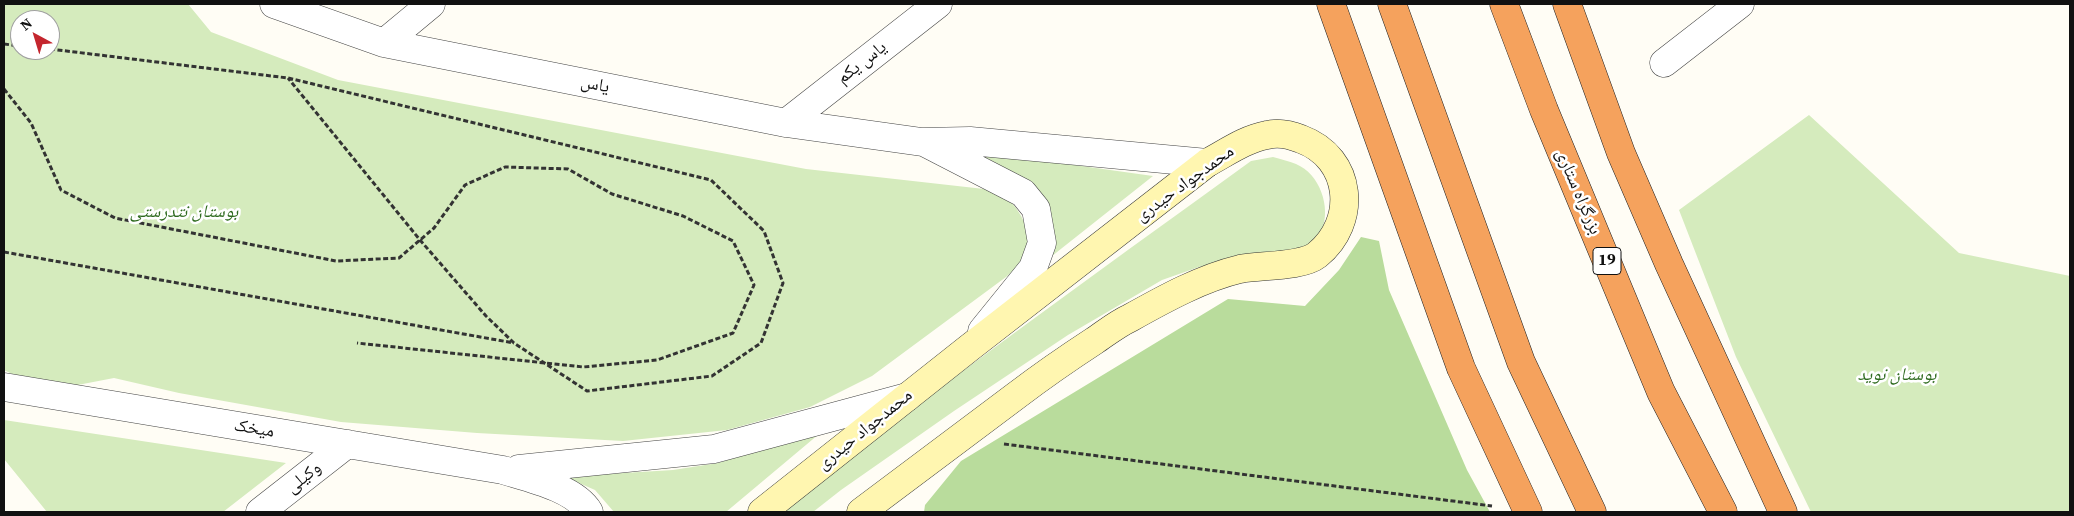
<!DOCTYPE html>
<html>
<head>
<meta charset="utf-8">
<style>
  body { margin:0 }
  #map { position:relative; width:2074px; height:516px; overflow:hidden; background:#fffdf5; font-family:"Source Serif 4",serif }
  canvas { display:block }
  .frame { position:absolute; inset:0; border:5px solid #111; pointer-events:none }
  .north { position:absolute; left:10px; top:10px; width:50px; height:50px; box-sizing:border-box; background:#fff; border:1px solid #a0a0a0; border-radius:50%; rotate:321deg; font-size:14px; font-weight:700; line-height:20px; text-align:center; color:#111 }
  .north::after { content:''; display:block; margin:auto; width:18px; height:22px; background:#c4262e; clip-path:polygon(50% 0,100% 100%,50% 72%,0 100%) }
</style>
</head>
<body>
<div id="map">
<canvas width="2074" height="516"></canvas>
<div class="frame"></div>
<div class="north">N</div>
</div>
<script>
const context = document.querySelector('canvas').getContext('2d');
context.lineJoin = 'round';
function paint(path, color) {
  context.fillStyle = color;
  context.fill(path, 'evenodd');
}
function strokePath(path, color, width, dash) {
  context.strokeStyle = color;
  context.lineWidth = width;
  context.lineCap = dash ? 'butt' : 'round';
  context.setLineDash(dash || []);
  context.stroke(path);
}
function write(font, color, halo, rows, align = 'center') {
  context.font = font + ' "Source Serif 4","Noto Naskh Arabic",serif';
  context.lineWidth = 5;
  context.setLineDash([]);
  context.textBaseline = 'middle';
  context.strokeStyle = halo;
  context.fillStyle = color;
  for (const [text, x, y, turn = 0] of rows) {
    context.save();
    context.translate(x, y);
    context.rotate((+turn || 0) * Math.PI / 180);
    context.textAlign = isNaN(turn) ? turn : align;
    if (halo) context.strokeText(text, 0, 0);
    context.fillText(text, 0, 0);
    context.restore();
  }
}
paint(new Path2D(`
  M4,4H188L211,32L338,80L806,169L984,189C990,191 997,193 1003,196C1021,206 1038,243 1024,261C1019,267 1011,272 1006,277L872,376L810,407L727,430L623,441L477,433L341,422L179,393L114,378L62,388L28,382L4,370ZM20,20H50V50H20Z
  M1809,115L1959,253L2070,276V512H1811L1736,357L1679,210Z
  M974,151L1153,176L1052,256L1054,235L1035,185Z
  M1273,157C1280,159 1289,161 1296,164C1320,174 1331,207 1322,230C1319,237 1312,243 1308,249L1228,261L1199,267L1162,280L1068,335L954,411L841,490L813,512H778C932,391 1092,276 1251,161Z
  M4,420L286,463L223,512H47L4,459Z
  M825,429L726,512H614L595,490L556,473L607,474L673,470L718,463Z`), '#d5ebbd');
paint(new Path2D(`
  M1361,237L1379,241L1389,290L1467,470L1490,512H924L925,505L961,461L1228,299L1305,306L1339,270Z`), '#b9dc9c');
const street = new Path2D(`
  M274,4L384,43L786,123L922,142L970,141L1207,163
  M384,43L431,4
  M1664,63L1740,4
  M786,123L938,4
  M924,142L1023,193L1036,209L1042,243L1033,268L982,331
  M4,387L503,470C529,478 575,488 589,512
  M519,469L714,449L907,397
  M260,512L347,444`);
const secondary = new Path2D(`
  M762,512L969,348L1207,163C1226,153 1245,139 1267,135C1278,132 1291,135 1301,139C1353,158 1358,222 1317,255C1302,267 1259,265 1240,269C1202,278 1164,299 1130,318C1117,324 1106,333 1094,341C1068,358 1042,376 1017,395C965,434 913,473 861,512`);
const highway = new Path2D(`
  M1331,4L1461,368L1528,512
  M1392,4L1521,362L1592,512
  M1504,4L1544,110L1661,392L1723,512
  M1567,4L1621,153L1669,264L1783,512`);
strokePath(street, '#444', 29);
strokePath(secondary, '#333', 29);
strokePath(highway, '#222', 29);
strokePath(new Path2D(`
  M4,44L20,46
  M50,49L288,78L711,180L764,231L783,283L761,343L712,376L587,391L514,343L486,316L420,240L288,78
  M4,89L31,123L61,190L115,218L336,261L399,258L434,228L465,185L505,167L568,169L612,194L683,216L733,241L754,285L733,333L657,360L583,367L357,343
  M4,252L514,343
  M1004,444L1492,506`), '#333', 3, [5, 2.5]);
strokePath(street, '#fff', 28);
strokePath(secondary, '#fff6b0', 28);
strokePath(highway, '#f5a25d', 28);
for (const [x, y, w] of [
  [1607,261,28]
]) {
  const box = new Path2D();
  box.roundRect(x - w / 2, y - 13.5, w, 27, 4);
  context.fillStyle = '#fff';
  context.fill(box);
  strokePath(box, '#111', 1);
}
write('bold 16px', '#111', null, [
  ["19",1607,261]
]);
write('18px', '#111', '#fff', [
  ["یاس یکم",862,63,-38],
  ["یاس",595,85,11],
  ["محمدجواد حیدری",1185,184,-36],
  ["بزرگراه ستاری",1578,192,67],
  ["میخک",254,429,9],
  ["محمدجواد حیدری",865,430,-39],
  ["وکیلی",304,478,-38]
]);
write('italic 18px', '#2f6b1f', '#fff', [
  ["بوستان نتدرستی",184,212],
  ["بوستان نوید",1897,375]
]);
</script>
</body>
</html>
